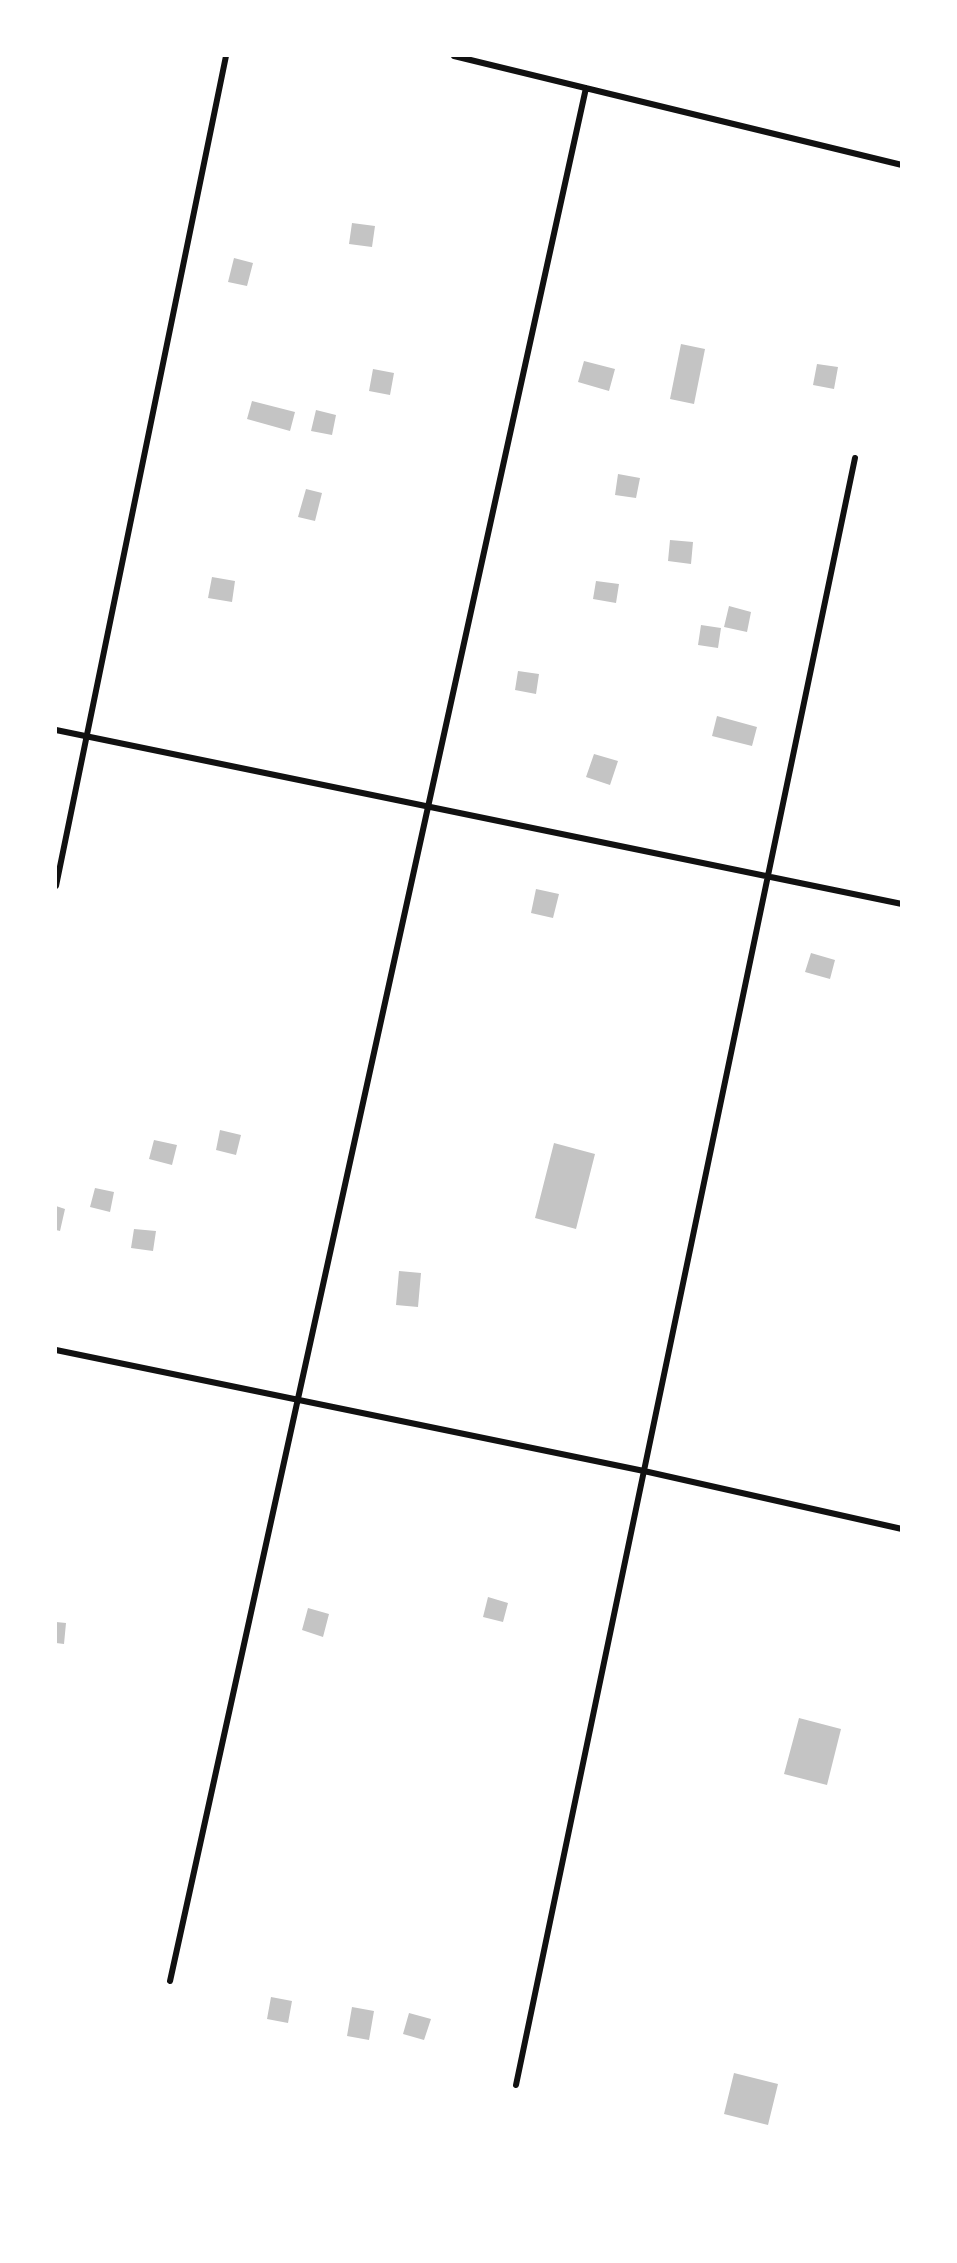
<!DOCTYPE html>
<html>
<head>
<meta charset="utf-8">
<style>
  body { margin:0 }
  #map { position:relative; width:957px; height:2263px; overflow:hidden; background:#fff; font-family:"PT Sans",sans-serif }
  canvas { display:block }
  .frame { position:absolute; inset:0; border:57px solid #fff; pointer-events:none }
</style>
</head>
<body>
<div id="map">
<canvas width="957" height="2263"></canvas>
<div class="frame"></div>
</div>
<script>
const context = document.querySelector('canvas').getContext('2d');
context.lineJoin = 'round';
function paint(path, color) {
  context.fillStyle = color;
  context.fill(path, 'evenodd');
}
function strokePath(path, color, width, dash) {
  context.strokeStyle = color;
  context.lineWidth = width;
  context.lineCap = dash ? 'butt' : 'round';
  context.setLineDash(dash || []);
  context.stroke(path);
}
paint(new Path2D(`
  M352,223L375,226L372,247L349,244Z
  M234,258L253,263L247,286L228,282Z
  M681,344L705,349L694,404L670,399Z
  M584,361L615,369L609,391L578,382Z
  M817,364L838,367L834,389L813,385Z
  M373,369L394,373L390,395L369,391Z
  M252,401L295,412L290,431L247,419Z
  M316,410L336,415L332,435L311,431Z
  M618,474L640,478L636,498L615,495Z
  M306,489L322,493L315,521L298,517Z
  M670,540L693,542L691,564L668,561Z
  M212,577L235,581L232,602L208,598Z
  M596,581L619,584L616,603L593,599Z
  M729,606L751,612L747,632L724,627Z
  M701,625L721,628L718,648L698,645Z
  M518,671L539,674L536,694L515,690Z
  M717,716L757,727L752,746L712,736Z
  M594,754L618,761L610,785L586,777Z
  M536,889L559,894L553,918L531,913Z
  M811,953L835,960L830,979L805,972Z
  M220,1130L241,1135L236,1155L216,1150Z
  M154,1140L177,1145L172,1165L149,1159Z
  M554,1143L595,1154L576,1229L535,1218Z
  M95,1188L114,1192L110,1212L90,1207Z
  M56,1206L65,1209L60,1231L56,1230Z
  M134,1229L156,1231L153,1251L131,1248Z
  M399,1271L421,1273L418,1307L396,1305Z
  M488,1597L508,1603L503,1622L483,1617Z
  M308,1608L329,1614L323,1637L302,1630Z
  M56,1622L66,1623L64,1644L56,1643Z
  M799,1718L841,1729L827,1785L784,1774Z
  M271,1997L292,2001L288,2023L267,2019Z
  M352,2007L374,2011L369,2040L347,2036Z
  M409,2013L431,2019L424,2040L403,2034Z
  M734,2073L778,2084L768,2125L724,2114Z`), '#c4c4c4');
strokePath(new Path2D(`
  M454,56L902,165
  M56,730L902,904
  M56,886L226,56
  M56,1350L644,1471L902,1529
  M170,1981L586,88
  M516,2085L855,458`), '#111', 6);
</script>
</body>
</html>
